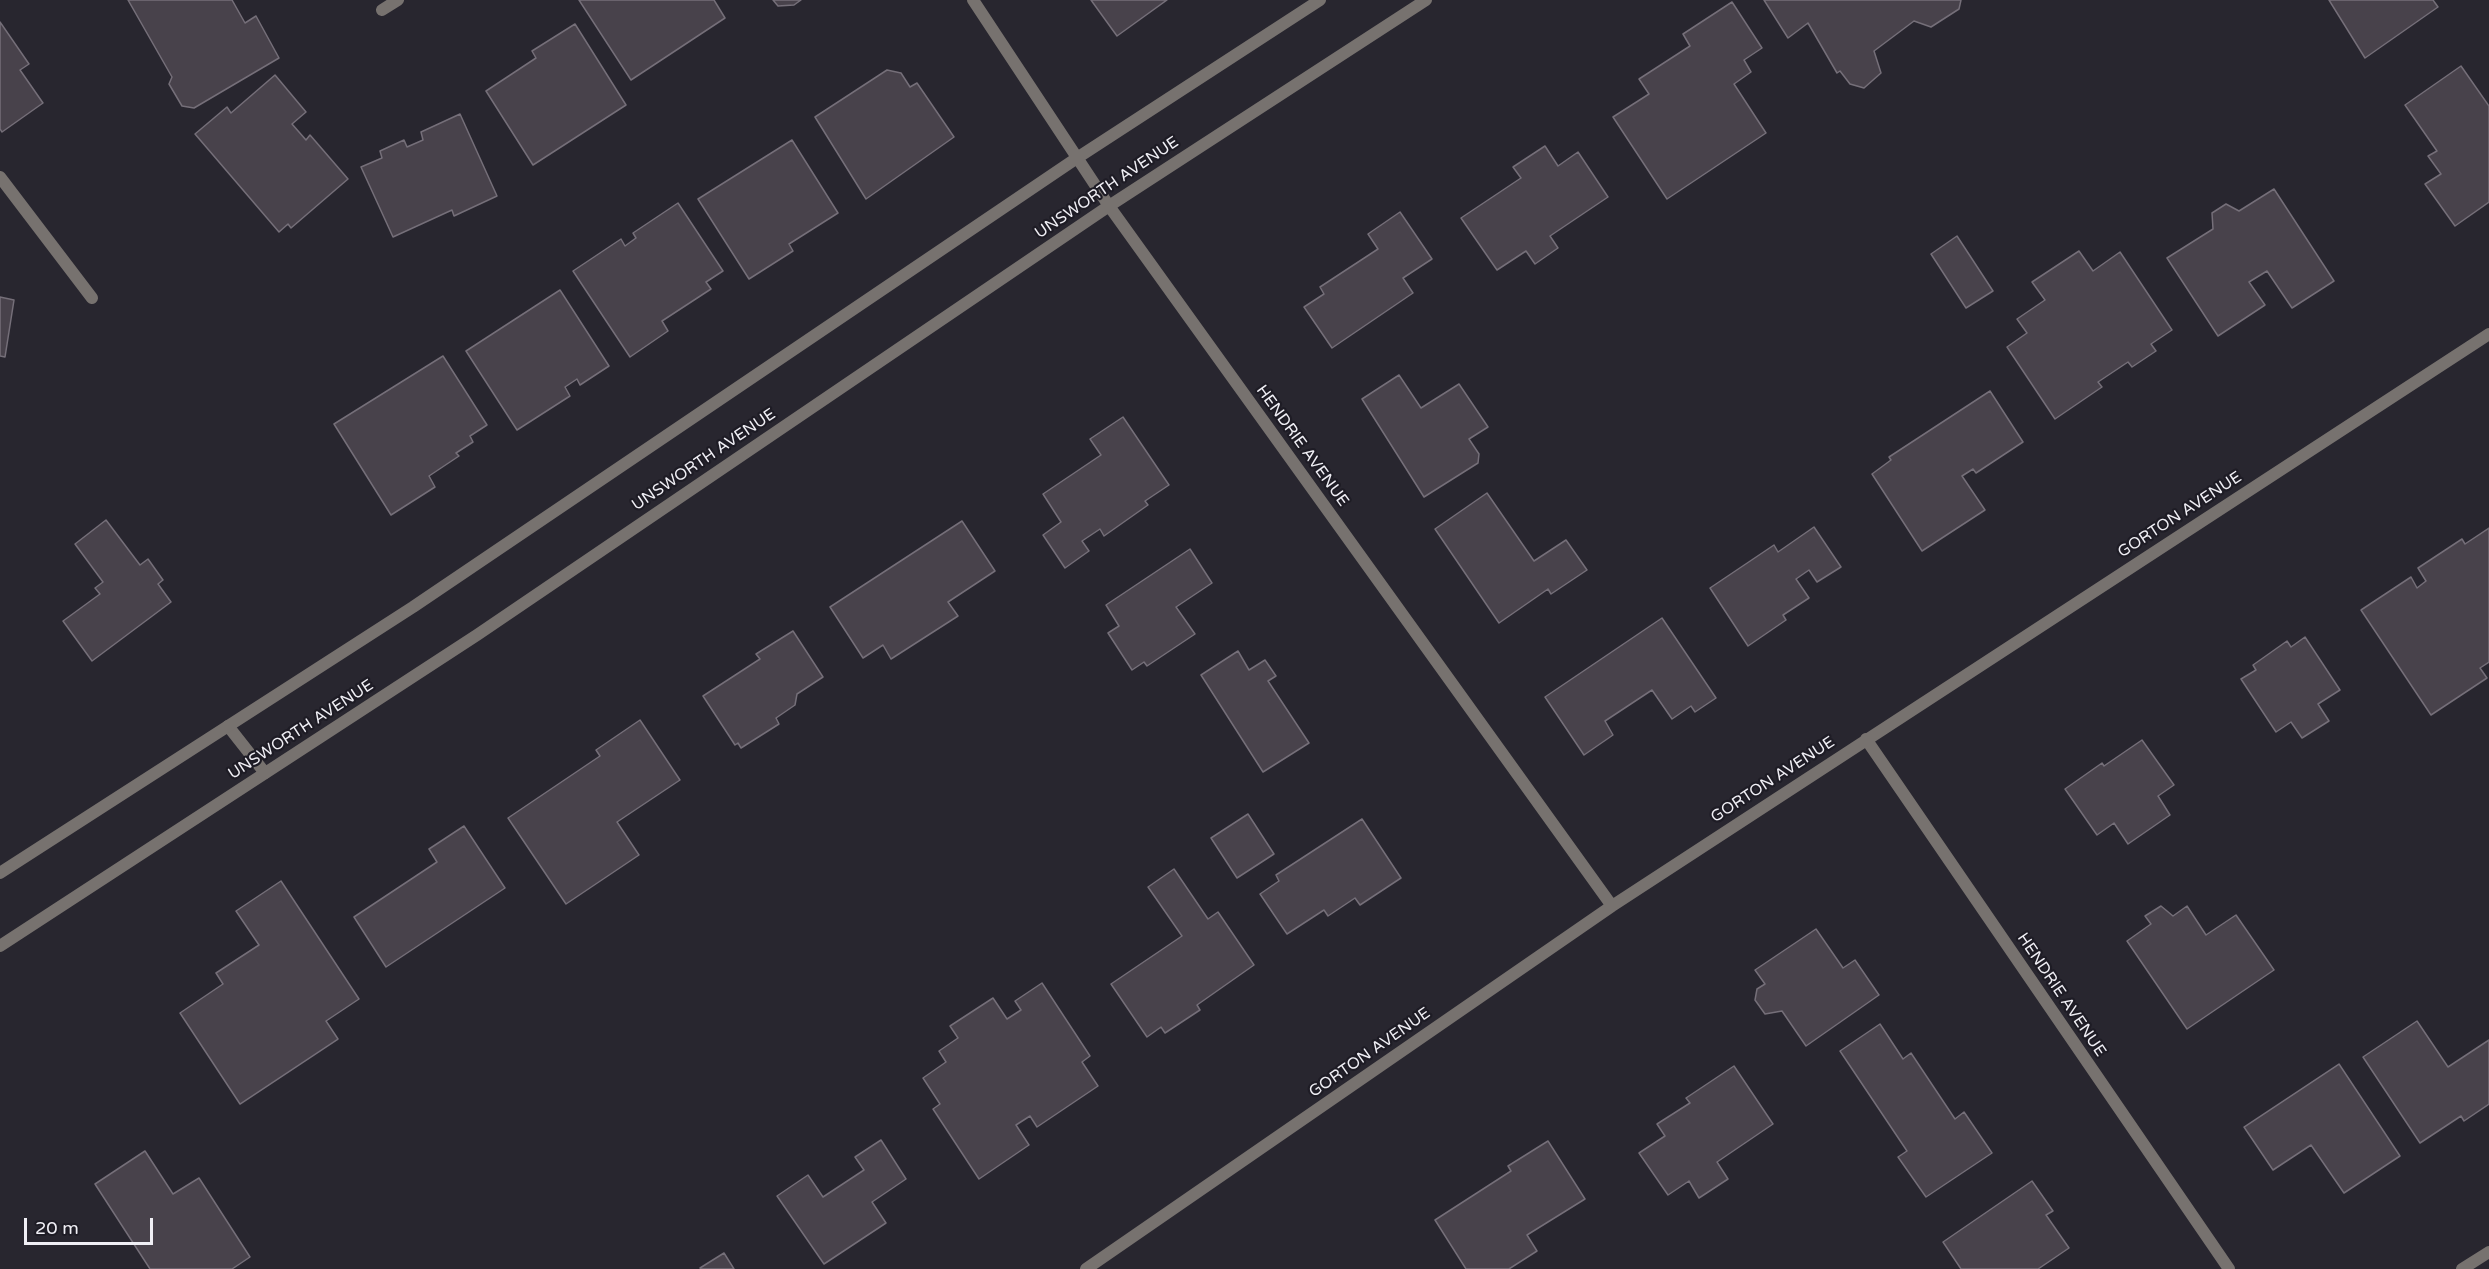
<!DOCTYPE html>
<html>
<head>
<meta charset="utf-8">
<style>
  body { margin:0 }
  #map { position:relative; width:2489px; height:1269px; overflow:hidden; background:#28262f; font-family:"Varela Round",sans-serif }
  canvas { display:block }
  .scale { position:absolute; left:24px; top:1218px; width:129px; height:27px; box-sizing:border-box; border:3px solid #f0eff5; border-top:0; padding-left:8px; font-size:18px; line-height:21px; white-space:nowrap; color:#f0eff5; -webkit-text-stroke:4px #1e1c25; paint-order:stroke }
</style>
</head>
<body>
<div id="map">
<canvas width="2489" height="1269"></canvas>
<div class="scale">20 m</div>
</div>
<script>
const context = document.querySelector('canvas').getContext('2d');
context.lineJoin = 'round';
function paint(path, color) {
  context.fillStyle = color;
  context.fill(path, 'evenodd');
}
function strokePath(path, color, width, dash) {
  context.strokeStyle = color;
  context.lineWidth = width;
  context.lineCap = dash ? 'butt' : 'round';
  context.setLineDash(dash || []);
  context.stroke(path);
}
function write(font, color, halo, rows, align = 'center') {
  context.font = font + ' "Varela Round",sans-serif';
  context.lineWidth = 4.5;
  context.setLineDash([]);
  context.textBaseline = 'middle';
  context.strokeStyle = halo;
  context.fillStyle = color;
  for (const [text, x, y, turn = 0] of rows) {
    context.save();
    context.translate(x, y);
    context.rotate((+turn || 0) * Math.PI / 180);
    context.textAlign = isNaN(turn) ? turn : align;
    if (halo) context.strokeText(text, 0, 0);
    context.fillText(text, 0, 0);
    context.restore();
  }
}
const building = new Path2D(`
  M128,0H232L245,23L256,16L279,58L194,108L182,106L169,84L172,77Z
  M579,0H714L725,18L631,80Z
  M773,0H801L794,5L778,6Z
  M1091,0H1167L1117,36Z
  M1764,0H1961L1959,9L1931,27L1914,21L1874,51L1881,73L1864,88L1850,84L1840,71L1837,73L1808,23L1788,38Z
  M2329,0H2433L2438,7L2365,58Z
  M1732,2L1762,48L1744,60L1751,72L1734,84L1766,133L1667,199L1613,117L1649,94L1639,79L1690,46L1683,34Z
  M0,22L29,64L20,70L43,103L2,132L0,129Z
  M575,24L626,105L533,165L486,91L536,58L532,51Z
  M2461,66L2489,106V202L2455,226L2425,184L2441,174L2428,156L2437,151L2405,105Z
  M887,70L901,73L910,87L917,83L954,137L866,199L815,117Z
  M275,75L306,112L292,124L306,140L310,135L348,179L291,228L288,224L279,232L195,134L227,107L231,113Z
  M460,114L497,196L454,216L452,210L393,237L361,167L382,158L380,151L404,140L407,147L423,140L421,132Z
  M792,140L838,213L789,244L793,251L749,279L698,199Z
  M1545,146L1558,166L1578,152L1608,197L1550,236L1558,248L1535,264L1526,251L1497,270L1461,218L1521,178L1513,167Z
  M2274,189L2334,281L2292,308L2267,271L2249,282L2265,305L2218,336L2167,258L2213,229L2212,213L2226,204L2239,211Z
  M678,203L723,271L706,282L711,289L662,321L668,331L630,357L573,271L621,239L625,246L636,238L633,233Z
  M1400,212L1432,259L1403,278L1413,293L1332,348L1304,307L1324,294L1320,287L1378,249L1368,234Z
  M1957,236L1993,291L1966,308L1931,254Z
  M2079,251L2093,271L2120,252L2172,330L2151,344L2156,351L2132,367L2128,362L2098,382L2102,387L2055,419L2007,347L2027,333L2017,319L2045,300L2032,282Z
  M560,290L609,366L580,385L577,379L565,387L570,396L517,430L466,351Z
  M0,297L14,300L5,357L0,356Z
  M443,356L487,425L470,436L473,442L456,453L459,456L429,476L435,487L391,515L334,424Z
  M1399,375L1421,408L1459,384L1488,427L1469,439L1479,454L1478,463L1424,497L1362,399Z
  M1990,391L2023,442L1976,473L1973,469L1962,476L1985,510L1922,551L1872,474L1891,460L1889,457Z
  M1123,417L1169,485L1145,501L1148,505L1104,536L1100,529L1082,541L1089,551L1065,568L1043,535L1061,522L1043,494L1101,455L1090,439Z
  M1487,493L1534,561L1566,540L1587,570L1551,594L1548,589L1499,623L1435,529Z
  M106,520L140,565L148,559L163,580L158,584L171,602L92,661L63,621L100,594L95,588L103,582L75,544Z
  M962,521L995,571L948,602L958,616L891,659L883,645L863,658L830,607Z
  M1814,527L1841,567L1817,582L1809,570L1796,579L1809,598L1783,615L1786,620L1748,646L1710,588L1774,545L1778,552Z
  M2489,528V662L2480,668L2487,678L2431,715L2361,610L2411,577L2417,588L2426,581L2418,568L2462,539L2465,544Z
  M1190,549L1212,583L1176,607L1195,634L1147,666L1144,662L1132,670L1108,633L1119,626L1106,605Z
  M1662,618L1716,698L1695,712L1691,706L1672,719L1652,690L1605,721L1613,735L1584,755L1545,697Z
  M793,631L823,677L797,694L795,705L776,718L779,724L741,748L738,743L735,745L703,696L760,659L756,654Z
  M2305,637L2340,690L2318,704L2329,721L2302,738L2291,722L2276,732L2241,679L2256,670L2253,665L2287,641L2291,647Z
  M1238,651L1249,670L1265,660L1276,676L1268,681L1309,743L1263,772L1201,675Z
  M640,720L680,780L617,822L639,855L566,904L508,818L600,756L596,750Z
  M2142,740L2174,785L2158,796L2170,815L2128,844L2114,823L2097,835L2065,789L2102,763L2104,766Z
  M1248,814L1274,854L1237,878L1211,838Z
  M1362,819L1401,878L1360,905L1355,898L1328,916L1324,910L1287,934L1260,894L1279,881L1276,875Z
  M464,826L505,888L386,967L354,917L437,862L429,849Z
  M1174,869L1208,919L1218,912L1254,965L1197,1005L1200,1010L1165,1033L1161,1027L1147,1037L1111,984L1182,936L1148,887Z
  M281,881L359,999L326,1021L338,1039L240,1104L180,1013L223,984L216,973L259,945L236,911Z
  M2161,906L2173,916L2187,906L2206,935L2236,915L2274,970L2187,1029L2127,941L2151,924L2145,916Z
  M1816,929L1843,968L1855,960L1879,995L1806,1046L1782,1011L1765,1014L1755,1000L1757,989L1765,984L1755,970Z
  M1042,983L1090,1056L1082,1062L1098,1086L1037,1127L1030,1116L1016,1125L1029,1145L979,1179L933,1109L940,1104L923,1078L946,1062L939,1051L958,1038L950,1026L993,998L1007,1019L1021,1010L1015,1001Z
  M2417,1021L2448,1067L2489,1040V1104L2464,1121L2461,1116L2420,1143L2363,1057Z
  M1880,1024L1903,1059L1911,1053L1955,1119L1964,1112L1992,1153L1926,1197L1898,1157L1907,1151L1840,1051Z
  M2339,1064L2400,1156L2344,1193L2311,1145L2273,1170L2244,1127Z
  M1734,1066L1773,1124L1717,1162L1728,1179L1699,1198L1689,1181L1668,1195L1639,1153L1665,1136L1657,1124L1690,1103L1686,1098Z
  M881,1140L906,1179L872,1202L886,1223L824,1264L777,1196L808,1175L823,1197L864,1170L855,1157Z
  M1548,1141L1585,1199L1527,1235L1537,1251L1509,1269H1466L1435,1220L1511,1171L1508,1166Z
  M145,1151L173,1194L199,1178L250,1257L232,1269H150L95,1184Z
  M2032,1181L2053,1211L2046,1215L2069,1248L2038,1269H1961L1943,1242Z
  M724,1253L734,1269H701L700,1268Z`);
paint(building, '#48424b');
strokePath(building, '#756f79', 1.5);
strokePath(new Path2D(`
  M0,177L92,298
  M228,726L265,773`), '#77726f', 12);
strokePath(new Path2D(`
  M973,0L1109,206L1612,906
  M382,10L398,0
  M1866,739L2229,1269
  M0,873L413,607L1077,158L1320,0
  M0,946L477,635L1109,206L1426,0
  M1086,1269L1612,906L2489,334
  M2462,1269L2489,1252`), '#77726f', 12);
write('16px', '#f0eff5', '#1e1c25', [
  ["UNSWORTH AVENUE",1107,188,-34],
  ["HENDRIE AVENUE",1302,446,54],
  ["UNSWORTH AVENUE",704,460,-34],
  ["GORTON AVENUE",2180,515,-33],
  ["UNSWORTH AVENUE",301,730,-33],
  ["GORTON AVENUE",1773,780,-33],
  ["HENDRIE AVENUE",2061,995,56],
  ["GORTON AVENUE",1370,1053,-35]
]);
</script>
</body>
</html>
